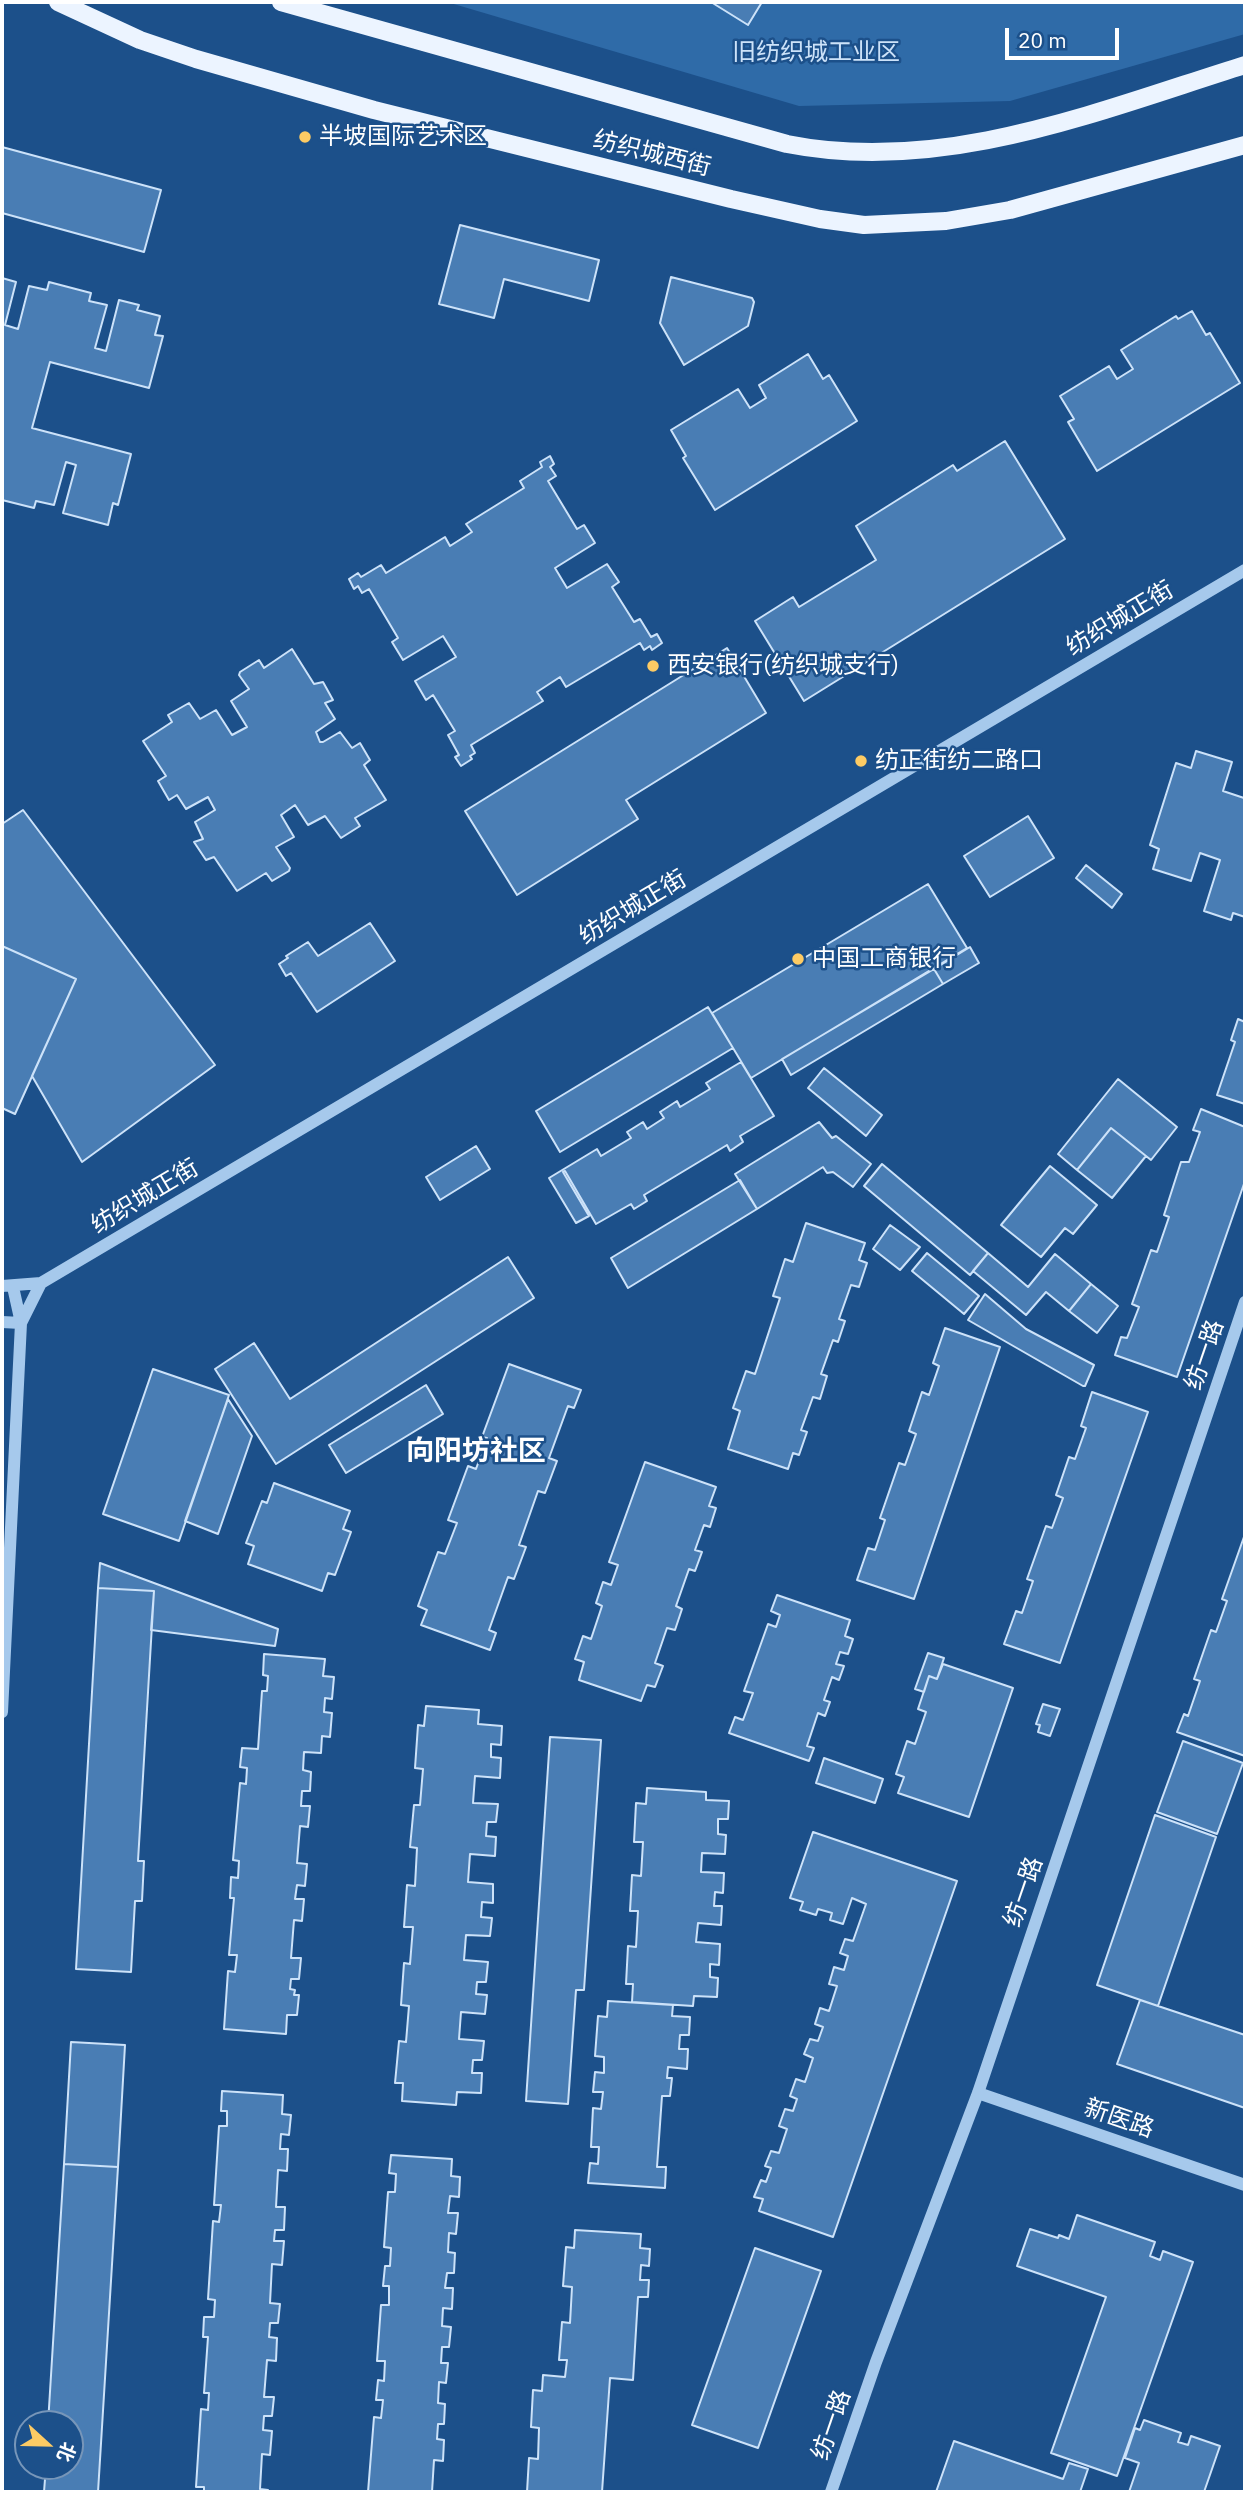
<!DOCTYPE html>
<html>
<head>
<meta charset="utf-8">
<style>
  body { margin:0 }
  #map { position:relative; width:1247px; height:2494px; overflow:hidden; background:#1c508a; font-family:"IBM Plex Sans","Noto Sans SC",sans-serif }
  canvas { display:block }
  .frame { position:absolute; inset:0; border:4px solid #fff; pointer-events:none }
  .north { position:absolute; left:14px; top:2410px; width:70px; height:70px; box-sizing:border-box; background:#1c508a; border:2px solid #7796b9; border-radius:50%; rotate:112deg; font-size:19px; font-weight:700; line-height:28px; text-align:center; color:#fff }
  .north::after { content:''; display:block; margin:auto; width:24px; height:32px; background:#fdcb64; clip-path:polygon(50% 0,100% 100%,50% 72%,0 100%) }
  .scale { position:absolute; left:1005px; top:28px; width:114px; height:32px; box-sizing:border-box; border:4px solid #fff; border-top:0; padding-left:9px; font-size:21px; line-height:24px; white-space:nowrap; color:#fff; -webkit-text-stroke:5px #1c508a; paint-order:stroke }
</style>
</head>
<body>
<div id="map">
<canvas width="1247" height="2494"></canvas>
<div class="frame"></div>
<div class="north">北</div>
<div class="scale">20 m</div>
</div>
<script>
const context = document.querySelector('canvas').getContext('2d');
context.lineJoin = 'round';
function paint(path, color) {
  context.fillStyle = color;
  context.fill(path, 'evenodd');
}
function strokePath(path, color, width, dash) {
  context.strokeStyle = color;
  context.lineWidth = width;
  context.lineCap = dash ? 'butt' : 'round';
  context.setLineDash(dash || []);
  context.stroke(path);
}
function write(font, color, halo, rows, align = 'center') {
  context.font = font + ' "IBM Plex Sans","Noto Sans SC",sans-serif';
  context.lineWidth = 5;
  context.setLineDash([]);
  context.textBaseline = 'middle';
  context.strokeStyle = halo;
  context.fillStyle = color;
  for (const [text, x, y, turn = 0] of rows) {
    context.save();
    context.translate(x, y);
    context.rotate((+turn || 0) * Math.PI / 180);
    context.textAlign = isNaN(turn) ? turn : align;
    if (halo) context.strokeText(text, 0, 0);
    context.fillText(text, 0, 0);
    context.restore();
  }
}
paint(new Path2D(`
  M447,2H1245V34L1010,101L799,106Z`), '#2f6ba8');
const building = new Path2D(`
  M711,2H762L748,25Z
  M2,147L161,190L144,252L2,213Z
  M460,225L599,260L589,301L504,279L494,318L439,304Z
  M671,277L752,298L754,302L748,326L684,365L660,323Z
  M2,278L16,282L5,325L18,329L29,286L47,290L49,282L91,293L89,301L107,305L95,348L106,351L119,300L139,305L137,310L160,316L155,335L163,336L149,388L50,362L32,428L131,454L118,505L113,503L108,525L63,513L76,465L66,462L54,505L36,501L34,508L2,500Z
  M1192,311L1206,335L1210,333L1240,383L1097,471L1068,422L1074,419L1060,396L1109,366L1117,379L1133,369L1121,350L1176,316L1178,319Z
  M808,354L823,379L829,375L857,421L715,510L683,458L686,456L671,430L738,389L750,408L766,398L759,385Z
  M1005,441L1065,539L804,701L755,621L793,597L799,607L876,560L856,526L953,465L957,471Z
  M550,456L554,464L550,467L556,476L548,481L577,529L584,525L595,543L555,568L567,588L607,564L619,582L612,587L634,622L640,619L651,637L657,634L662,643L652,650L650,646L644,650L640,643L566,687L560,677L537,692L543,701L471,745L475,753L470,756L472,759L461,766L455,757L459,755L448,735L455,731L433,695L426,700L415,681L456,657L443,636L403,660L392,642L398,638L369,589L362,593L358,586L354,589L349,579L358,573L361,577L381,565L386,573L445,537L450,546L472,532L466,524L524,488L520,481L542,467L540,462Z
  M727,648L766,713L626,800L638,819L517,895L465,811Z
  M292,649L314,684L323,682L333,700L325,703L335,719L316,732L320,742H323L340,732L352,748L360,743L370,760L364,765L386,800L355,818L360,826L341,838L325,816L308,825L295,805L281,815L294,837L276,847L290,868L289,871L272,881L266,873L237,891L214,857L206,860L194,842L203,839L195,822L215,810L208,797L186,809L177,795L169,800L158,781L166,776L143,741L172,722L168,715L189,703L200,719L216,710L232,735L247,727L231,701L249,689L239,675L240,672L259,660L264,668Z
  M1196,751L1232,762L1223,791L1244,798L1245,794V917L1233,913L1231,920L1204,911L1220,860L1200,853L1191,881L1153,869L1159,849L1150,845L1176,763L1191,768Z
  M23,810L215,1065L82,1162L32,1076L76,979L2,946V824Z
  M1028,816L1054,858L990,897L964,856Z
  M1086,865L1122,894L1112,908L1076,878Z
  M928,884L967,948L751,1078L712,1013Z
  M370,923L395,961L317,1012L291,973L286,976L279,964L288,958L286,956L308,942L318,956Z
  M2,946L76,979L15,1114L2,1108Z
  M970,947L979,963L943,984L934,969Z
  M934,969L943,984L791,1075L782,1059Z
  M708,1007L733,1048L560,1152L536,1111Z
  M1238,1019L1245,1022V1104L1217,1095L1235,1042L1231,1040Z
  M741,1062L774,1116L740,1136L743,1142L730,1151L727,1145L644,1195L647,1201L634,1209L631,1204L596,1224L565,1171L563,1172L589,1216L576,1223L549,1178L597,1149L601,1156L631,1138L627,1132L643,1122L647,1129L664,1118L660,1112L677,1101L680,1107L710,1089L706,1083Z
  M824,1068L882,1115L866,1136L808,1088Z
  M1118,1079L1177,1127L1151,1160L1111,1128L1077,1170L1058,1154Z
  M1201,1109L1245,1127V1181L1177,1377L1115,1355L1121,1337L1127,1338L1139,1307L1132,1304L1151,1250L1157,1252L1169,1217L1164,1215L1181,1162H1189L1200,1132L1193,1130Z
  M819,1122L832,1138L836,1136L871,1164L853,1187L833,1172L827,1173L823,1167L757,1209L735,1174Z
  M1111,1128L1146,1156L1112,1198L1077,1170Z
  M476,1146L490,1169L440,1200L426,1177Z
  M882,1164L988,1253L970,1275L864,1186Z
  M1050,1166L1097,1205L1073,1234L1065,1228L1041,1257L1001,1225Z
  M740,1180L757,1209L628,1288L611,1258Z
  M806,1223L865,1243L859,1260L867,1263L859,1287L851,1285L839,1319L845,1321L838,1342L833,1340L821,1374L827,1376L820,1399L813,1397L801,1430L807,1432L799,1455L793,1453L788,1469L728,1449L740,1411L733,1408L746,1371L755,1374L780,1298L773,1296L785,1259L793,1262Z
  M890,1225L920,1247L900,1270L873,1249Z
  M927,1253L979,1296L964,1314L912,1271Z
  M988,1253L1028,1287L1055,1254L1091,1284L1069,1311L1046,1292L1026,1315L973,1271Z
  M508,1257L534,1298L276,1464L215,1369L254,1343L290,1399Z
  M1091,1284L1118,1306L1097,1333L1069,1311Z
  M985,1294L1026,1329L1094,1365L1085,1386H1083L968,1320Z
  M945,1328L1000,1347L914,1599L857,1580L868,1548L875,1550L885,1520L880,1518L899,1463L905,1465L916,1434L909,1431L922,1392L929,1395L939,1366L933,1363Z
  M509,1364L581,1390L574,1408L568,1406L549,1458L557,1461L545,1493L538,1491L519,1545L526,1547L514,1579L508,1577L489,1630L496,1633L490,1650L421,1625L427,1610L418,1606L438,1552L445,1554L457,1523L448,1520L468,1466L476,1469L487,1438L482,1437Z
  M153,1369L229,1395L179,1541L103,1514Z
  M426,1385L443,1414L346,1473L329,1445Z
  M1092,1392L1148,1412L1060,1663L1004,1644L1016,1611L1022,1613L1033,1581L1027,1579L1046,1526L1052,1528L1063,1498L1056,1495L1069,1457L1075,1459L1086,1428L1081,1426Z
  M228,1399L252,1436L218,1534L185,1521Z
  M645,1462L716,1487L709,1506L716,1508L710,1527L704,1525L695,1550L702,1552L695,1571L689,1569L676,1606L682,1609L675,1630L667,1628L655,1663L663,1666L655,1687L647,1685L641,1701L579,1680L584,1662L575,1659L583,1636L591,1639L602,1606L596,1603L603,1582L611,1585L618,1565L609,1562Z
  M274,1483L350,1511L343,1529L351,1532L335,1575L328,1573L322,1591L248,1564L254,1546L246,1543L262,1501L267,1503Z
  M1245,1534V1756L1177,1732L1184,1714L1188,1716L1200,1681L1194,1679L1211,1630L1216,1632L1227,1601L1222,1599Z
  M100,1563L278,1629L275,1646L151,1630L154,1591L98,1588Z
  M98,1588L154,1591L138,1861H144L142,1901H135L131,1972L76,1969Z
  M777,1595L850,1620L845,1636L853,1639L848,1654L840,1652L836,1664L844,1666L839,1680L832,1677L824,1700L830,1702L825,1716L818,1713L807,1746L814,1748L809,1761L729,1733L735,1717L743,1720L753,1693L744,1691L768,1624L776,1627L780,1615L771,1611Z
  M928,1653L944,1658L937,1679L929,1676L924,1692L915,1689Z
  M264,1654L325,1659L323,1676L334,1677L332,1699L325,1698L324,1712L332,1713L330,1737L322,1736L321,1753L304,1752L303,1770L311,1772L310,1791H302L301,1806H310L308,1827L300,1826L297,1863L307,1864L305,1886L297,1885L295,1899H304L302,1921L294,1920L291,1958H301L299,1979H291L290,1989L295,1990L294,1995H299L297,2015H287L286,2034L224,2029L228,1971L235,1972L237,1955H229L234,1898H230L231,1877L238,1878L239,1861L233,1860L240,1783L246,1784L247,1768L240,1767L242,1748L258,1749L262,1691H267L268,1676L263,1675Z
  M943,1664L1013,1688L969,1817L898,1793L904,1777L896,1774L907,1741L915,1744L926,1712L918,1709L929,1676L937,1679Z
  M1043,1704L1060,1709L1050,1736L1038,1732L1040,1725L1036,1724Z
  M426,1706L479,1710L478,1724L502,1726L501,1745L491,1744V1757L501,1758L500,1778L475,1776L473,1803L498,1804L496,1822H487L486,1836L496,1837L495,1856L470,1854L468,1882L493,1884V1903L482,1902L481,1917L492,1918L490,1936L466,1935L464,1960L488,1962L486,1982H477L476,1994L487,1995L485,2014L461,2012L459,2039L484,2041L482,2060H473L472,2073H482L481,2093L457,2092L456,2105L402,2101L403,2083H395L399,2041L406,2042L409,2006L401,2005L404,1963L410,1964L413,1927H404L407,1885L415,1886L417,1848L410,1847L414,1805H420L423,1769L415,1768L418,1725L424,1726Z
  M550,1737L601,1740L584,1990H576L568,2104L526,2101Z
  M1183,1741L1243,1763L1217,1834L1157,1812Z
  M824,1758L883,1779L875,1803L816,1783Z
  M647,1788L706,1792V1800L729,1801L728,1819H718V1834L726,1835L725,1854L702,1853L701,1872L724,1873L723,1893L715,1892L714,1906H722L721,1925L698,1923L696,1942L720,1944L719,1965L710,1964V1977L718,1978L717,1997L694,1996L693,2006L632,2002L633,1984H626L628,1946L636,1947L638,1911H630L632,1875L641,1876L643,1842H634L636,1803L646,1804Z
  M1155,1815L1216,1837L1158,2006L1097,1985Z
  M813,1832L957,1881L833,2237L759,2211L763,2199L754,2197L761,2180L766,2182L771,2168L765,2166L771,2151L779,2153L787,2129L779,2126L785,2109L793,2111L797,2099L790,2096L796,2079L805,2082L813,2058L804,2054L810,2039L818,2041L823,2027L815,2024L820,2008L829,2011L837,1986L829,1984L834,1967L844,1970L848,1956L840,1953L845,1939L853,1941L866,1904L852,1898L843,1924L830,1920L832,1913L818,1909L816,1915L800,1910L803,1902L790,1898Z
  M1140,2000L1245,2035V2108L1117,2064Z
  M608,2001L673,2005L672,2016L690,2017L689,2035H680L679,2049H688L687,2069L668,2067L667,2078H672L670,2096H662L657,2167H666L665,2188L588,2183L590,2163L598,2164L599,2147H591L593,2108L601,2109L603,2092H593L595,2072L604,2073V2057L595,2056L598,2016L607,2017Z
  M71,2042L125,2045L118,2167L64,2164Z
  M222,2091L283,2095L282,2114L291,2115L289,2135L281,2134L280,2149H288L287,2171L278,2170L276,2207H285L284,2230H275L274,2241H284L282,2265L272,2264L270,2303L280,2304L278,2323H270L269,2337L277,2338L276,2361L267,2360L264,2397H274L272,2416H264L263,2430L272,2431L270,2455L262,2454L260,2489L268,2490V2492H204V2487H196L201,2409L208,2410L209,2393H204L208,2337H203L204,2317H214L215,2300L208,2299L213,2221L219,2222L221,2205H214L219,2126H227V2111H221Z
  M391,2155L452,2159L451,2176L460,2177L459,2197L450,2196L448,2213H458L456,2234L449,2233L448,2252L455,2253L454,2273H447L445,2288H453L452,2309L443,2308L442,2326L451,2327L449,2347H442L441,2363H448L446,2383L439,2382L438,2403L445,2404L444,2424H438L437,2439L444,2440L443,2461L434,2460L432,2492H368L374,2417L381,2418L383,2400H376L378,2380L384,2381L385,2361H377L381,2305H389V2286H383L385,2266H390L391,2248L384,2247L388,2192H395L396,2174L389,2173Z
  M64,2164L118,2167L98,2492H44L46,2466H70V2424H48Z
  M1077,2215L1155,2242L1150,2256L1160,2260L1163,2251L1193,2262L1117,2476L1051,2453L1106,2297L1017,2266L1030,2229L1058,2238L1059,2235L1069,2239Z
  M575,2230L641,2234L640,2248L650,2249L649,2266L641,2265L640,2280H649L648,2297H638L633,2380L610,2378L602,2492H527L529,2458L538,2459L539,2428L531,2427L533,2390L542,2391L543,2375L565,2377L567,2360H559L562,2322L570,2323L572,2287L563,2286L566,2247L574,2248Z
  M755,2248L821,2271L758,2448L692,2425Z
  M1144,2420L1181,2433L1178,2442L1188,2445L1191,2436L1220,2446L1204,2492H1129L1139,2463L1125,2458L1135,2428L1140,2430Z
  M954,2441L1063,2479L1069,2463L1088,2469L1080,2492H936Z`);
paint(building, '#497db4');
strokePath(building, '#cce2f9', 2);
strokePath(new Path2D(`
  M2,1286L41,1283
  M2,1322L21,1323
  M21,1323L41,1283L1245,570
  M2,1712L21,1323L13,1287
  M978,2093L1245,2185
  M831,2492L876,2362L978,2093L1245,1302`), '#a6c9ec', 12);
strokePath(new Path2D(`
  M58,2L140,40L196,59L374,110L731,199L820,219L864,225L946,221L1010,210L1245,145
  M281,2L787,144C943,175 1098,111 1245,65`), '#ecf4ff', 18);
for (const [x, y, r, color] of [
  [305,137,7,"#fdcb64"],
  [653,666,7,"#fdcb64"],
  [861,761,7,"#fdcb64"],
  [798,959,7,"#fdcb64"]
]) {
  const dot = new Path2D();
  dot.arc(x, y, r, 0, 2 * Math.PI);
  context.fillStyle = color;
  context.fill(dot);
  strokePath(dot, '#1c508a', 2.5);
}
write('24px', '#cce2f9', '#1c508a', [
  ["旧纺织城工业区",816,53]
]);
write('24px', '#fff', '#1c508a', [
  ["半坡国际艺术区",319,137],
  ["西安银行(纺织城支行)",667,666],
  ["纺正街纺二路口",875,761],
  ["中国工商银行",812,959]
], 'left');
write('24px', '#fff', '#1c508a', [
  ["纺织城西街",652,154,14],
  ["纺织城正街",1120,619,-31],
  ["纺织城正街",633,908,-31],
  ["纺织城正街",145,1197,-31],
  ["纺一路",1205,1355,-71],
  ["纺一路",1024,1892,-71],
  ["新医路",1119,2119,19],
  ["纺一路",832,2425,-71]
]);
write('bold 28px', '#fff', '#1c508a', [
  ["向阳坊社区",476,1452]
]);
</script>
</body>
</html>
